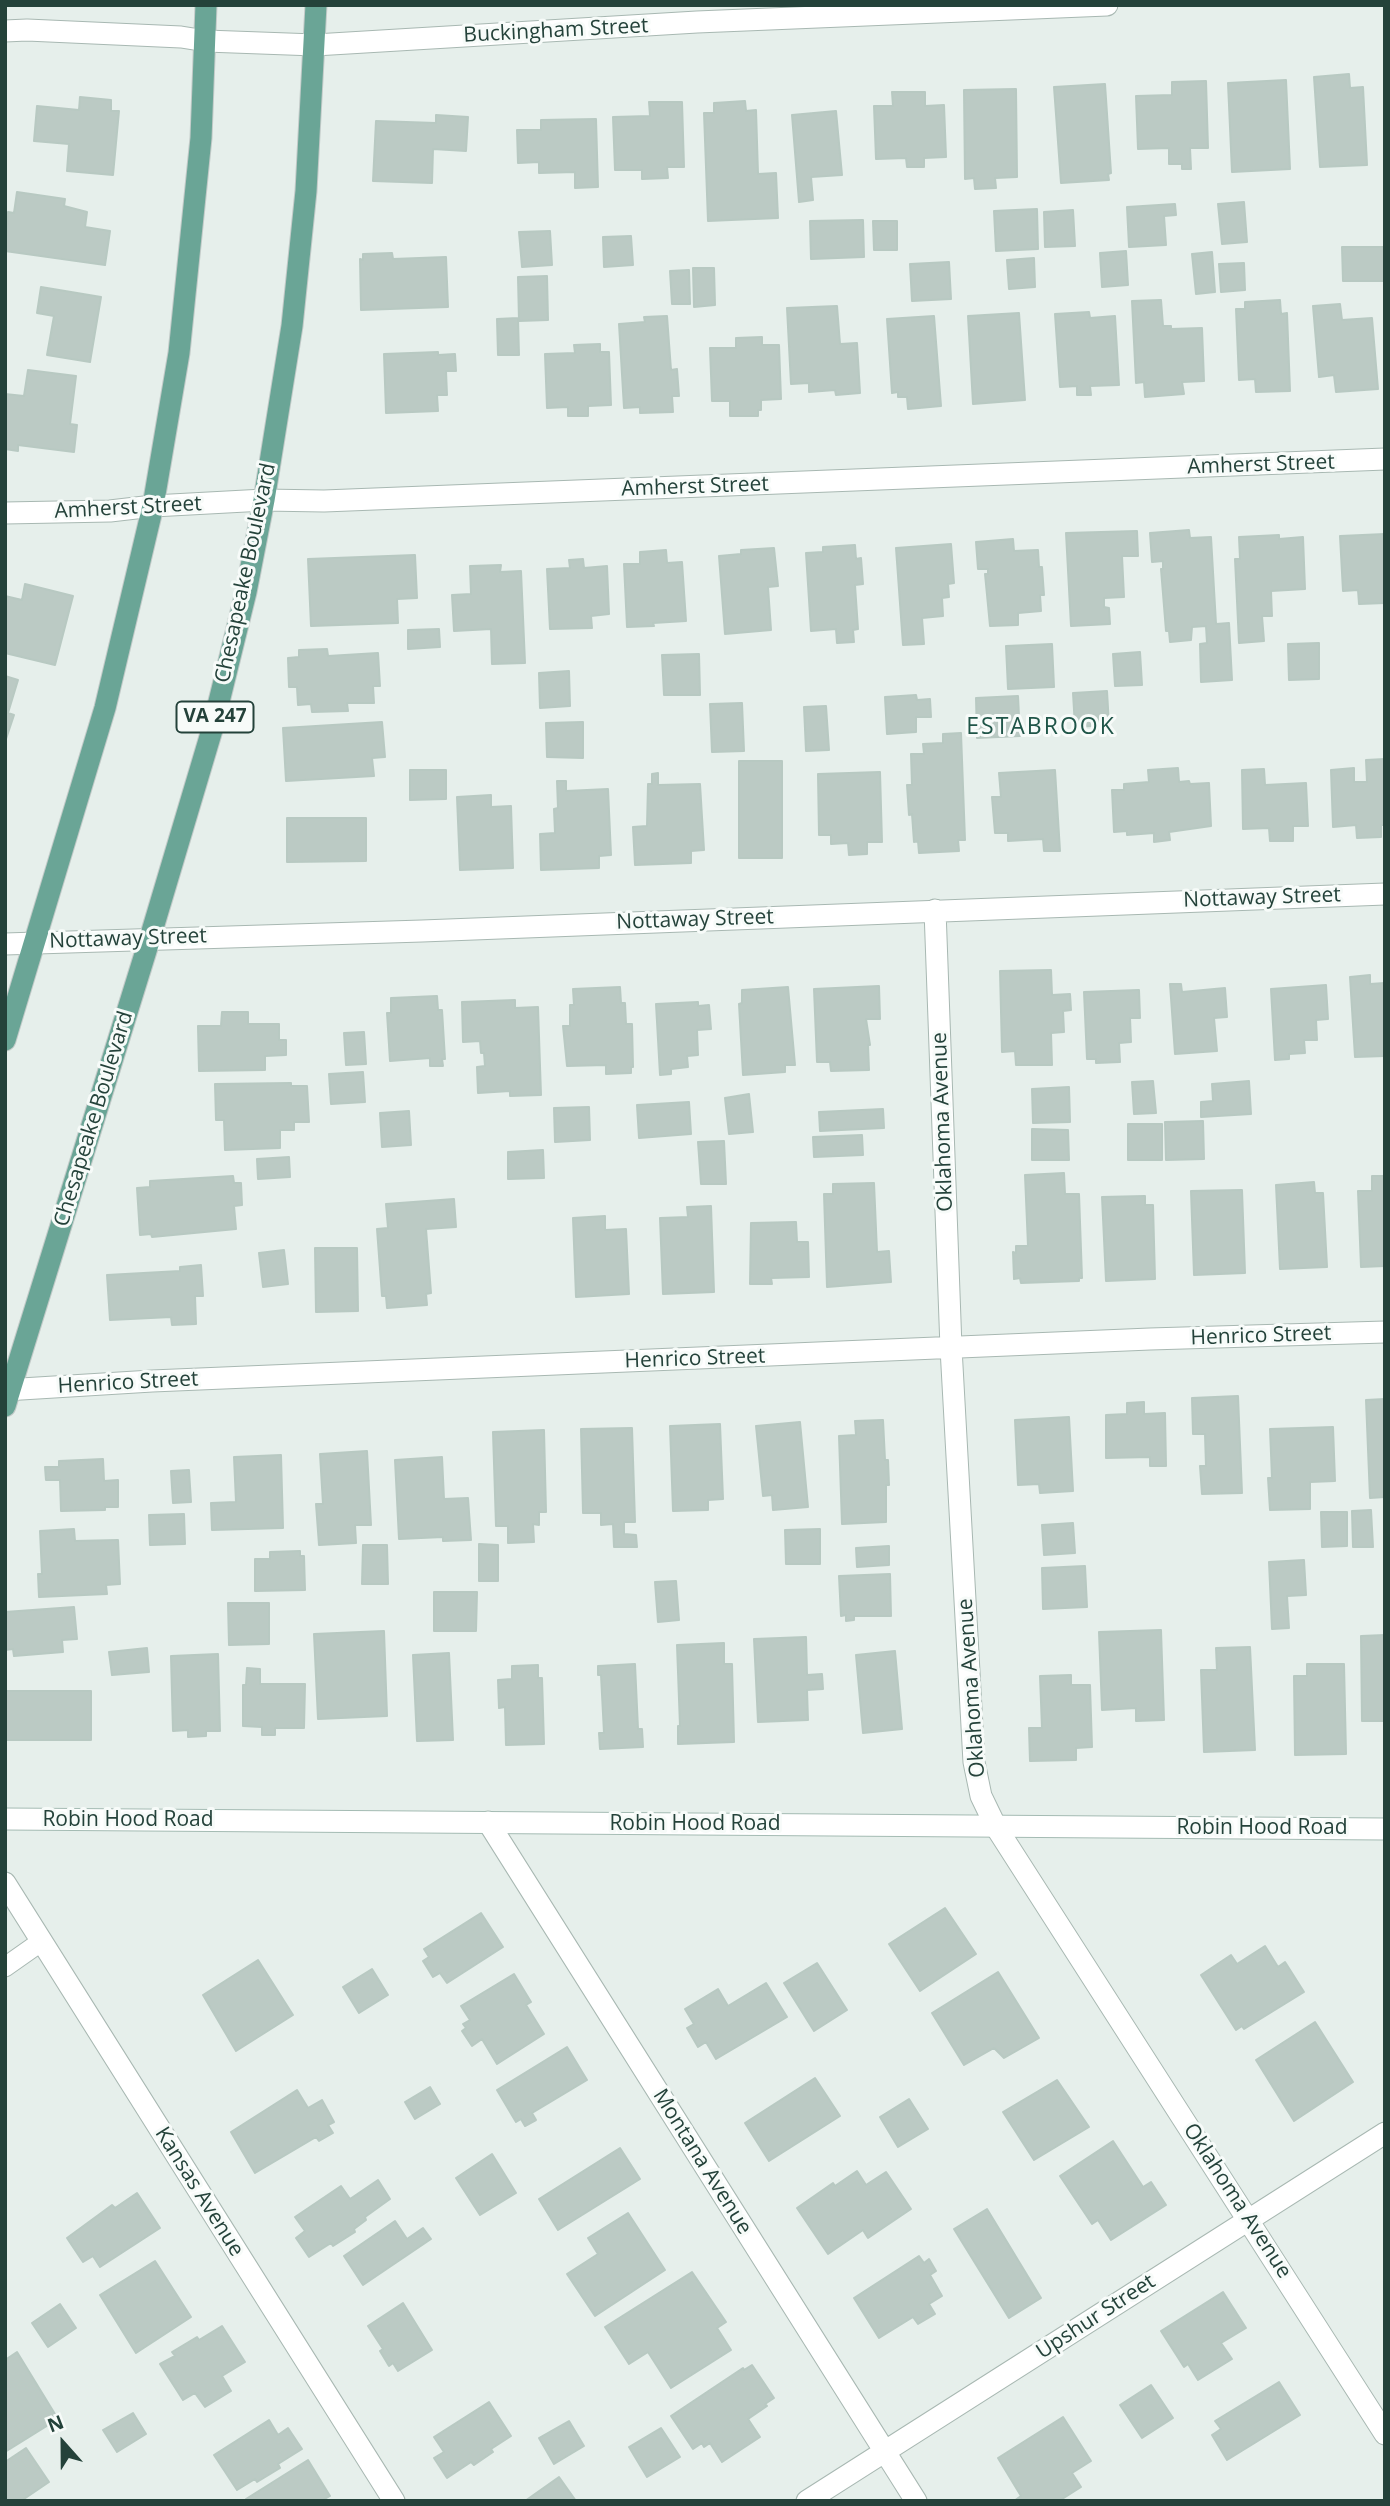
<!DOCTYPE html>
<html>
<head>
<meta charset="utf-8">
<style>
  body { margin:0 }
  #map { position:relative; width:1390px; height:2506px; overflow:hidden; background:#e6efeb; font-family:"Open Sans",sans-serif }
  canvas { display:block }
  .frame { position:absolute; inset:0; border:7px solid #24423a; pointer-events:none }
  .north { position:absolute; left:28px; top:2408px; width:70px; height:70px; -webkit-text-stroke:5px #f7fbf9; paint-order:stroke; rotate:339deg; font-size:19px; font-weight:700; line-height:28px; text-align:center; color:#24423a }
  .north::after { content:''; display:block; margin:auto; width:24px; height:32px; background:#24423a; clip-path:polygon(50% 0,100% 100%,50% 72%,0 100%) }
</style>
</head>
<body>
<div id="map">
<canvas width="1390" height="2506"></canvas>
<div class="frame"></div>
<div class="north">N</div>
</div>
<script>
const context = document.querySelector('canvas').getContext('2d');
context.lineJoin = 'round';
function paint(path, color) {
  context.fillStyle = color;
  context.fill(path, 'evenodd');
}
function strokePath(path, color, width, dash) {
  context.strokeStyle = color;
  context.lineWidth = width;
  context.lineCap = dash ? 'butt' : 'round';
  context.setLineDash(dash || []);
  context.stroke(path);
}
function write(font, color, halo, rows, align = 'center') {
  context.font = font + ' "Open Sans",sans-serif';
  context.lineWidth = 6;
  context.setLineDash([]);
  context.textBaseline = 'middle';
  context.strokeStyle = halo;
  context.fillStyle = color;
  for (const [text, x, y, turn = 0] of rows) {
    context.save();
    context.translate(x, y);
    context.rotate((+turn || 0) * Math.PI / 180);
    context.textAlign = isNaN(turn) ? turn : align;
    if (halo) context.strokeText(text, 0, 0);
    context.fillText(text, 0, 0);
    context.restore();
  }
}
const building = new Path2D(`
  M1349,74L1350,88L1363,87L1367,165L1320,167L1314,77Z
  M1286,80L1290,169L1232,172L1228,83Z
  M1206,81L1208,148H1190L1191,169H1182V164H1169V148L1138,149L1136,96L1172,95V82Z
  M1105,84L1111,173L1108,174L1109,180L1061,183L1054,87Z
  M1016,89L1017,177L995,178L996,188L975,189L974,178L965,179L964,90Z
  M892,92H925V106L944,105L946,157L924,158V167H907L906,158L876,159L874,106H893Z
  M80,97L111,100V111H119L113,175L67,171L69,144L34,141L37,106L79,110Z
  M745,101L746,111L756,110L758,174L776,173L778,218L708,221L704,113H714V103Z
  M649,102H682L684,167H667L668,178L642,179V170H615L613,117L650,116Z
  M836,111L842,175L811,177L813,200L799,202L792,115Z
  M436,115L468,117L466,151L433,149L432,183L373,181L376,121L436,123Z
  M596,119L598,187L575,188V172L539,173V162L518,163L517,130H541V120Z
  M17,192L65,199L64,206L87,212L85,227L110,231L105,265L5,251L8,212L14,213Z
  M1244,202L1247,242L1222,244L1218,204Z
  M1175,204L1176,215L1164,216L1166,245L1129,247L1127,207Z
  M1037,209L1038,249L996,251L994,211Z
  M1073,210L1075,246L1045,247L1044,212Z
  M863,220L864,257L811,259L810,221Z
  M873,221H897V250H874Z
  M550,231L552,265L522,267L519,232Z
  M631,236L633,265L604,267L603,237Z
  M1342,247H1385V281H1343Z
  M1126,251L1128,285L1102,287L1100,253Z
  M1212,252L1215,292L1196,294L1192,254Z
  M392,253L393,259L446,257L448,307L361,310L360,259L363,260V254Z
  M1034,258L1035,287L1009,289L1007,260Z
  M949,262L951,299L912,301L910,264Z
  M1244,263L1245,290L1221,292L1219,264Z
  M693,268H714L715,305L694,307Z
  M689,270L690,304H672L670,271Z
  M547,276L548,320L519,321L518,277Z
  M41,287L101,297L90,362L47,355L54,316L37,313Z
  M1161,300L1163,326H1171V329L1202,328L1204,381L1182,382L1184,394L1145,397L1144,382L1136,383L1132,301Z
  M1280,300L1281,314L1287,313L1290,391L1256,392L1255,379L1239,380L1236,309H1245V302Z
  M1340,304L1342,320L1372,318L1378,389L1336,392L1334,375L1319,377L1313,306Z
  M837,306L840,344L857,343L860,393L836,395L835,390L809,392V383L791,384L787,308Z
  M1089,312L1090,318L1115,316L1119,385L1090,386L1091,395H1077V386L1060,387L1055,314Z
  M1019,313L1025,400L973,404L968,316Z
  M667,316L671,370L677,369L679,396H672L673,412L640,413V407L624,408L619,324L645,322L644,317Z
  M934,316L941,406L908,409L907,397H898V392L892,393L887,319Z
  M518,318L519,355H498L497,319Z
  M762,337V345H779L781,399L761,400V410H758V416H730V401H712L710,348H736V338Z
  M600,344V352H609L611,405L588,406V416H568V407L547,408L545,354L575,353L574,345Z
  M438,352V355L455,354L456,371H446L447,395H437L438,411L386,413L384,354Z
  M28,370L76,376L70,424L77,425L74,452L18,445V451L5,449V394L24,396Z
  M1189,530L1190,538L1211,537L1216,624L1229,623L1232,680L1201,682L1200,644L1207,643L1206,626L1192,627L1191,640L1170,642L1169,631H1166L1161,569H1163V561L1152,562L1150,533Z
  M1137,531L1138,556H1122L1124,597L1104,598V607L1109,608L1110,624L1071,626L1066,533Z
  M1385,534V603L1359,604L1358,590L1343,591L1340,536Z
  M1279,535V539L1303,537L1305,589L1271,591L1272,616H1262L1264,641L1239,643L1235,559H1240L1239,537Z
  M1013,539L1014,551L1038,550L1039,567H1042L1044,595H1040L1041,611L1018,613V625L990,626L985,574H988V569H978L976,542Z
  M951,544L954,583L948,584L949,597L942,598L943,616L922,618L924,644L903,645L896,548Z
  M855,545L856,559L861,558L863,584L855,585L858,629L853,630L854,642L837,643L836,629L811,631L806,553L823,552V547Z
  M774,548L778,586L768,587L771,630L725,634L719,556L741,554V550Z
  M666,550L667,563L682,562L686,621L653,623L654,626L627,627L624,564H640V552Z
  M415,555L417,598L397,599L398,623L311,626L308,559Z
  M583,559L584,568L607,566L609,614L591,616L592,628L550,629L547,569L570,568L569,560Z
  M501,565L500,572L521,571L525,663L492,664L491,629L454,631L452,595L471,594L470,566Z
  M25,584L73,596L55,665L5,653V596L22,600Z
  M439,629L440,647L408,649V630Z
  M1319,643V679L1289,680L1288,644Z
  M1052,644L1054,687L1008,689L1006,646Z
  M327,649L328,656L378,653L380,686H373L374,703H347L348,711L312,712L311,704L298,705L297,687H289L288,658L299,657V650Z
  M1140,652L1142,685L1115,686L1113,654Z
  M699,654L700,695H664L662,655Z
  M569,671L570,706L540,708L539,673Z
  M5,676L18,680L8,713L14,715L6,739Z
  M1107,691L1109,725L1075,727L1073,693Z
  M916,695L917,700L930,699L931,717H916V732L887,734L885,697Z
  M1018,696L1020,736L977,738L976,698Z
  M742,703L744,751L712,752L710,704Z
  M826,706L829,750L806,751L804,707Z
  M382,722L385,757L372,758L374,776L286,781L283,728Z
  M583,722V758L547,757L546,723Z
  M961,733L965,840H958L959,851L919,853L918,841L914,842L912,814L909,815L907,785H912L911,754H924L923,744L943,743V734Z
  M1385,759V825H1381V837L1357,838L1356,825L1333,827L1331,770L1354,768V782H1367L1366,760Z
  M739,761H782V858H739Z
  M1178,768L1179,782L1189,781L1190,784L1209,783L1211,826L1169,832L1170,840L1154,842V833L1127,835V831L1114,832L1112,790H1124V784L1149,782L1148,770Z
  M1264,769L1265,785L1306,783L1308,826H1293V841H1270L1269,828L1243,829L1242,770Z
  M410,770H446V799L410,800Z
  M1055,770L1060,851H1044L1043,839L1008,841V833H995L992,797H1001L999,773Z
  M880,772L882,842H867V854L849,855L848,843L831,844V835H819L818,774Z
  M658,773V785L700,784L704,850L691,851V863L635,865L633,827L647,826L648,784H652V774Z
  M557,781H566V791L608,789L611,855L599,856V868L541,870L540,834L555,833L554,809L558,808Z
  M491,795V807L511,806L513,868L460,870L457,797Z
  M287,818H366V861L287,862Z
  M1051,970L1052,995L1070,994L1071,1010L1063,1011L1064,1032L1051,1033L1052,1065H1016L1015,1051L1002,1052L1000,971Z
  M1370,975V984L1385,983V1056L1355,1057L1350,977Z
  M1170,984H1181L1182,992L1225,988L1227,1017L1214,1018L1217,1051L1175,1054Z
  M1326,985L1328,1019L1316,1020L1317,1040H1304L1305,1053L1289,1054V1059L1275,1060L1271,989Z
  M879,986L880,1019H866L870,1045H868L869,1070L831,1071L830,1062H817L814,989Z
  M620,987L621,1003H625L626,1024H632L633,1067H631V1073L606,1074V1065L567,1066L563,1026H570V1005H574L573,989Z
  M788,987L795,1065H785V1072L743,1075L739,1004L742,1003V990Z
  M1139,990L1140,1018H1130L1131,1042L1119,1043L1120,1062L1096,1063V1059H1087L1084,992Z
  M437,996L438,1010H442L445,1059H442L443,1066H430V1058L390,1061L387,1013H391V998Z
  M515,1000V1008L538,1007L541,1095L510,1096V1091L478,1093L477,1067L485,1066L484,1053H481L480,1041L463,1042L462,1002Z
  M698,1002V1006L709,1005L711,1029L697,1030L698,1055L687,1056L688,1067L671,1069V1074L660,1075L656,1004Z
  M222,1012H248V1024H279V1040H286V1055L265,1056V1070L199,1071L198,1026H221Z
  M364,1032L366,1064L346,1065L344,1033Z
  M363,1072L365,1102L331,1104L329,1074Z
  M1153,1081L1156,1113L1134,1114L1132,1082Z
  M1249,1081L1251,1114L1201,1117V1102L1213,1101L1212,1084Z
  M291,1083V1086H307L309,1122H294V1130H280V1148L225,1150L224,1120H216L215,1084Z
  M1069,1087L1070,1122L1033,1123L1032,1089Z
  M749,1094L753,1132L729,1134L725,1098Z
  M689,1102L691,1134L639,1138L637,1105Z
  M589,1107L590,1140L555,1142L554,1108Z
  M883,1109L884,1128L820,1131L819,1112Z
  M409,1111L411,1145L382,1147L380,1113Z
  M1203,1121L1204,1159L1166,1160L1165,1122Z
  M1128,1124H1162V1160H1128Z
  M1032,1129L1068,1130L1069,1160H1032Z
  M862,1135L863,1155L814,1157L813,1137Z
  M724,1141L726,1184H701L698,1142Z
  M543,1150L544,1178L508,1179V1152Z
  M289,1157L290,1177L258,1179L257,1159Z
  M1064,1173L1065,1194H1079L1082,1278H1079V1281L1021,1283L1020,1278L1014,1279L1013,1252L1016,1253V1246H1028L1025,1175Z
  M233,1176L234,1183H241L242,1205L234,1206L236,1229L152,1237L151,1234L140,1235L137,1188L150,1187V1181Z
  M1372,1176H1385V1266L1361,1267L1358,1191H1372Z
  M1314,1182L1315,1193H1323L1327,1267L1280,1269L1276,1185Z
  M874,1183L877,1252L889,1251L891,1282L827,1287L824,1194H833V1184Z
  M1242,1190L1245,1273L1194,1275L1191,1191Z
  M1145,1196V1205H1153L1155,1279L1106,1281L1102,1197Z
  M454,1199L456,1227L426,1229L431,1293L426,1294L427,1305L387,1308L386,1296H382L377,1229L388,1228L386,1204Z
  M711,1206L714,1292L663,1294L660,1218L688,1217L687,1207Z
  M605,1216V1230L626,1229L629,1294L576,1297L573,1218Z
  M796,1222L797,1242H808L809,1277L771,1278L772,1284H750L751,1223Z
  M315,1248H357L358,1311L316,1312Z
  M284,1250L288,1284L263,1287L259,1253Z
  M201,1265L203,1296H195L196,1324L172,1325L171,1317L110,1320L107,1275L180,1271V1267Z
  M1238,1396L1242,1493L1202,1494L1200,1466H1206L1205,1434H1193L1192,1398Z
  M1385,1399V1497L1370,1498L1366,1400Z
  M1144,1402V1414L1165,1413L1166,1466H1150V1457L1106,1458V1415L1127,1414V1403Z
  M1069,1417L1073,1491L1040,1493L1039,1484L1018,1485L1015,1420Z
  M883,1420L885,1460H888L889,1485H886V1522L842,1524L839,1436L856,1435L855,1421Z
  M800,1422L808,1507L773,1510L772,1495L763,1496L756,1426Z
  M720,1424L723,1499L708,1500V1510L673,1511L670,1426Z
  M1333,1427L1335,1481L1310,1482V1509L1270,1510L1268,1478H1272L1270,1429Z
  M632,1428L635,1522H624V1534L636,1535L637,1547H614L613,1524L601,1525V1513H583L581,1429Z
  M544,1430L546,1512H539V1525L533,1524L534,1542L508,1543V1526H496L493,1432Z
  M367,1451L371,1525H355L356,1543L319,1545L316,1504H323L320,1454Z
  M281,1455L283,1528L212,1530L211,1503L236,1502L234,1457Z
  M442,1457L444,1499L468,1498L471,1540L443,1541V1537L399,1539L395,1460Z
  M103,1459L104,1481L118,1480V1507H105V1510L61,1511L60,1480H46L45,1467H59V1461Z
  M189,1470L191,1502L173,1503L171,1471Z
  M1371,1510L1373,1547H1353L1352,1511Z
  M1321,1512H1347V1546L1322,1547Z
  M184,1514L185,1544L150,1545L149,1515Z
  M1073,1523L1075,1553L1044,1555L1042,1525Z
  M74,1529L75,1541L118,1540L120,1584L106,1585L107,1594L39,1597L38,1574H42L40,1531Z
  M820,1529V1564H786L785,1530Z
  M479,1544L498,1545V1581H479Z
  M363,1545H387L388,1584H362Z
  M889,1546V1565L857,1567L856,1548Z
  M300,1551V1556H304L305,1590L255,1591V1559H270V1552Z
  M1304,1560L1306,1595L1287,1596L1289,1628L1272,1629L1269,1562Z
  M1085,1566L1087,1607L1043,1609L1042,1568Z
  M890,1574L891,1616H854V1620L846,1621V1615L841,1616L839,1576Z
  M676,1581L679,1620L658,1622L655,1582Z
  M434,1592H477L476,1631H434Z
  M228,1603H269V1644L229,1645Z
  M74,1607L77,1639L62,1640L63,1652L14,1656L13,1649L5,1650V1612Z
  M1161,1630L1164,1720L1136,1721V1708L1102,1710L1099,1632Z
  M384,1631L387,1716L318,1719L314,1634Z
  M1385,1635V1721H1362L1361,1636Z
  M806,1637L807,1675L822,1674L823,1689L807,1690L808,1720L758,1722L754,1639Z
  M724,1643V1664H732L734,1742L678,1744V1726H680L677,1645Z
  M1250,1647L1255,1750L1204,1752L1201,1670H1217L1216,1648Z
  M147,1648L149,1672L112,1675L109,1652Z
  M895,1651L902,1729L863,1733L856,1655Z
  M449,1653L453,1740L417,1741L413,1655Z
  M218,1654L220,1731H206V1736L188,1737V1730L173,1731L171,1656Z
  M635,1664L638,1729H642L643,1747L600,1749L599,1733H604L601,1675H598V1666Z
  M1307,1664H1344L1346,1754L1295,1755L1294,1676H1307Z
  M538,1665V1678H542L544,1744L506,1745L505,1707L499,1708L498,1680L512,1679V1666Z
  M247,1668L260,1669V1684H305L304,1728H275V1735H262V1727L243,1726V1685H246Z
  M1071,1675V1685H1090L1092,1747L1076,1748V1760L1030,1761L1029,1728H1042L1040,1676Z
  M5,1691H91V1740H5Z
  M945,1908L976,1954L920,1991L889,1944Z
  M481,1913L503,1947L447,1983L440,1973L433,1977L423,1961L429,1957L424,1949Z
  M1265,1946L1278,1967L1285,1962L1304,1992L1244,2029L1242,2026L1236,2030L1201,1975L1231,1955L1237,1964Z
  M258,1960L293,2015L236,2051L203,1995Z
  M817,1963L847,2010L814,2031L784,1983Z
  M372,1969L388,1995L359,2013L343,1987Z
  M998,1972L1039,2038L1004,2058L994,2048L964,2065L932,2013Z
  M514,1974L531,2002L526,2005L544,2034L497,2064L482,2039L472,2046L462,2031L466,2028L463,2024L470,2020L461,2006Z
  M766,1983L787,2017L716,2059L706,2042L698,2047L687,2028L694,2024L685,2009L718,1989L728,2006Z
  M1315,2022L1353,2082L1294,2121L1256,2060Z
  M567,2047L587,2080L532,2113L536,2120L525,2126L521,2119L516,2122L497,2090Z
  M815,2078L840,2116L769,2161L745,2123Z
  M1057,2080L1089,2127L1034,2160L1003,2112Z
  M430,2087L440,2104L415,2119L405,2102Z
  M297,2090L308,2108L322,2100L334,2122L328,2125L333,2133L319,2141L316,2137L255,2173L231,2132Z
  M909,2099L928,2129L898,2147L880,2117Z
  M1113,2141L1143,2187L1151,2182L1166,2205L1111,2240L1098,2220L1092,2224L1060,2176Z
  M620,2148L640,2179L558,2230L539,2199Z
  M492,2154L516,2193L480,2215L456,2178Z
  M857,2171L866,2185L886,2172L911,2209L868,2238L863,2230L828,2254L797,2208L833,2183L835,2186Z
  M378,2180L390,2199L365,2217L366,2220L354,2229L355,2232L333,2246L331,2243L309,2257L296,2238L305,2231L295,2217L341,2186L350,2199Z
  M137,2193L160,2228L100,2267L93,2256L83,2262L67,2238L112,2205L115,2208Z
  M987,2209L1041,2298L1009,2318L954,2229Z
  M628,2213L665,2270L595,2316L567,2274L598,2254L588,2238Z
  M395,2221L407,2239L423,2228L431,2239L363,2285L344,2256Z
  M919,2256L924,2263L929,2259L936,2271L930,2275L942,2296L929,2304L935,2314L918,2324L913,2317L879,2338L854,2298Z
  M155,2261L191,2317L136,2353L100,2295Z
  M692,2272L726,2322L717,2328L731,2350L671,2388L648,2352L629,2364L605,2327Z
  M1223,2292L1246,2328L1221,2343L1232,2359L1198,2380L1188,2364L1184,2367L1161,2331Z
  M403,2303L432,2350L398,2371L393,2363L389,2366L380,2351L383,2349L368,2326Z
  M60,2304L76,2328L48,2347L32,2323Z
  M222,2326L245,2362L222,2376L231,2391L205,2407L195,2393L183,2400L160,2364L175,2356L172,2352L197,2337L199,2340Z
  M17,2352L58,2419L5,2452V2360Z
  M752,2365L774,2398L765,2404L767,2406L748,2419L760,2437L722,2462L710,2443L704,2447L702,2443L693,2449L671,2416L743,2368L744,2370Z
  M1279,2382L1300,2415L1227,2460L1212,2435L1221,2429L1215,2421Z
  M1151,2385L1173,2418L1142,2438L1120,2405Z
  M489,2402L511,2436L491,2449L493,2452L474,2465L471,2462L447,2478L434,2458L444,2452L434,2437Z
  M133,2413L146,2434L117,2452L103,2430Z
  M1063,2417L1091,2461L1072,2473L1081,2487L1059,2501H1014L1021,2496L998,2458Z
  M269,2420L278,2435L288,2428L302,2449L278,2464L280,2468L257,2482L255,2479L237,2490L214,2455Z
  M569,2421L584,2446L554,2464L539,2438Z
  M661,2428L680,2457L647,2477L629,2447Z
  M26,2448L49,2482L21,2501H5V2462Z
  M308,2460L330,2496L321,2501H247L246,2499Z
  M559,2477L576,2501H525Z`);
paint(building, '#bbcac4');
strokePath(building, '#b8c9c2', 2);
const lane = new Path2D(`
  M5,1967L42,1941`);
const street = new Path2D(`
  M5,31L27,30L181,37L206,41L315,45L697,22L1107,5
  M5,513L110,511L153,506L264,500L324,501L1385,459
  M935,910L951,1348L974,1762L981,1796L996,1827L1385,2434
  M5,944L422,931L1385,894
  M5,1390L152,1381L1150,1339L1385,1332
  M488,1822L916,2501
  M5,1883L394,2501
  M807,2501L1385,2133`);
const secondary = new Path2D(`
  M5,1819L1385,1829`);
const primary = new Path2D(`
  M5,1040L105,708L153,506L179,353L201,138L206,5
  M5,1406L150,938L212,730L246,592L264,500L292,326L306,191L316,5`);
strokePath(lane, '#a8b8b2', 21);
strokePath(street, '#a8b8b2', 23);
strokePath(secondary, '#a4bbb3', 23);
strokePath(primary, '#c2cac8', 23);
strokePath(lane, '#fff', 19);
strokePath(street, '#fff', 21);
strokePath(secondary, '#fff', 21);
strokePath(primary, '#6aa596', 21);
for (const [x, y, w] of [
  [215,717,77]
]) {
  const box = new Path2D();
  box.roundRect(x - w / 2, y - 15.5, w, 31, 5);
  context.fillStyle = '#f7fbf9';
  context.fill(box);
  strokePath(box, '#24423a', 2);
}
write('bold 19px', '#24423a', null, [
  ["VA 247",215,717]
]);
write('21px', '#24423a', '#f7fbf9', [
  ["Buckingham Street",556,31,-3],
  ["Amherst Street",1261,465,-2],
  ["Amherst Street",695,487,-2],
  ["Amherst Street",128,508,-3],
  ["Chesapeake Boulevard",246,573,-78],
  ["Nottaway Street",1262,898,-2],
  ["Nottaway Street",695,920,-2],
  ["Nottaway Street",128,939,-2],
  ["Chesapeake Boulevard",94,1119,-73],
  ["Oklahoma Avenue",943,1122,-92],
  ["Henrico Street",1261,1336,-2],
  ["Henrico Street",695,1359,-2],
  ["Henrico Street",128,1383,-3],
  ["Oklahoma Avenue",972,1688,-94],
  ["Robin Hood Road",128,1820],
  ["Robin Hood Road",695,1824],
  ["Robin Hood Road",1262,1828],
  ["Montana Avenue",702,2162,58],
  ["Kansas Avenue",199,2192,58],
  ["Oklahoma Avenue",1237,2201,57],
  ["Upshur Street",1096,2317,-33]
]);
context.letterSpacing = '2px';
write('23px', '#1f5548', '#f7fbf9', [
  ["ESTABROOK",1041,727]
]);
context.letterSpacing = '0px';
</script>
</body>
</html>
